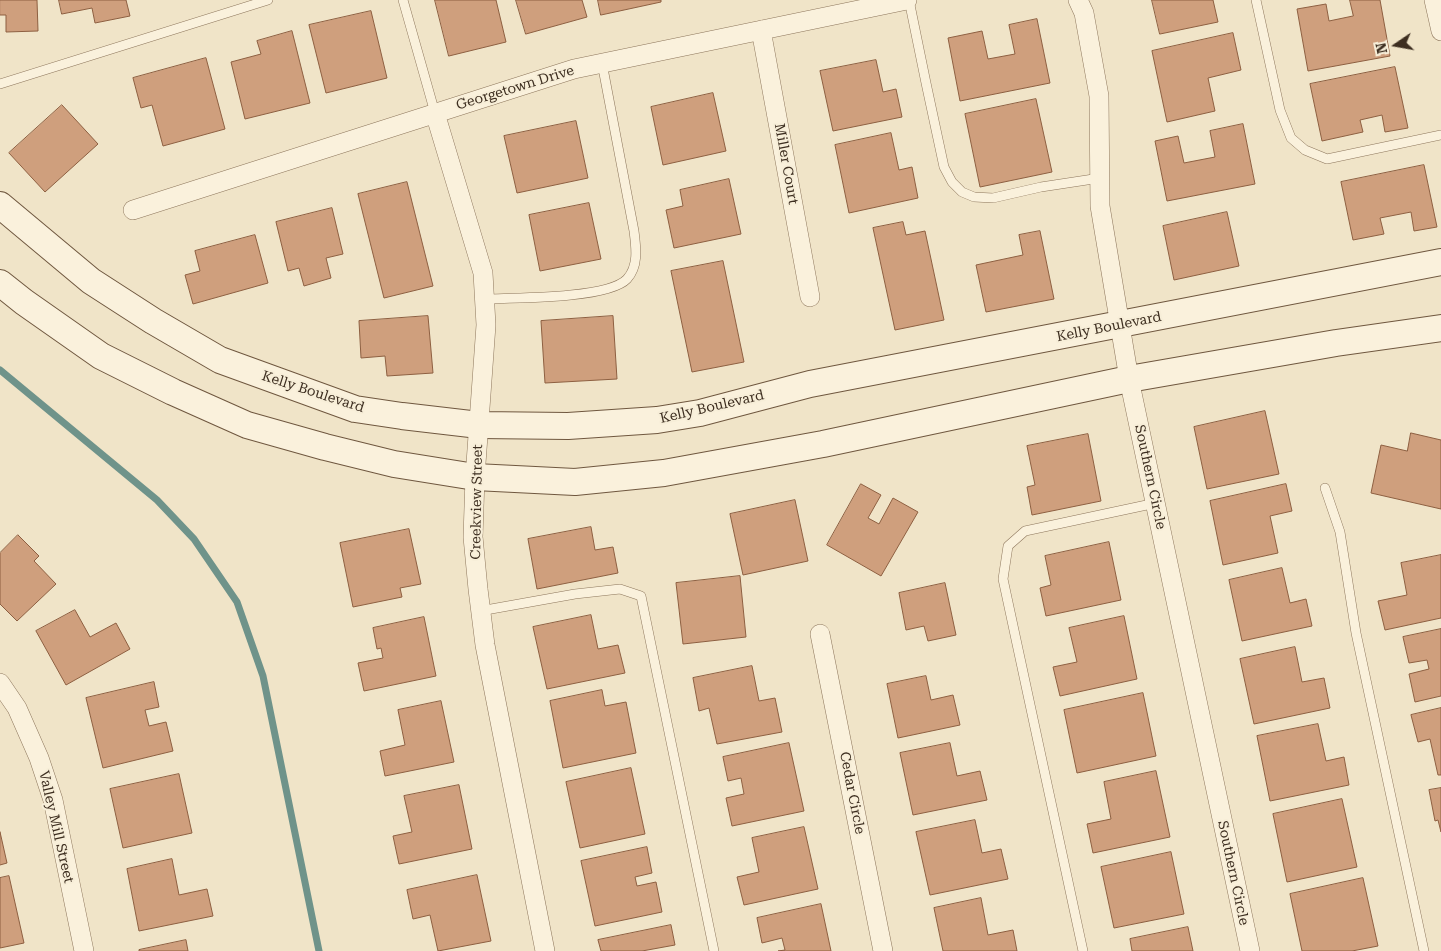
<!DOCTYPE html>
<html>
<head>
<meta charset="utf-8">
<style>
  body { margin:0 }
  #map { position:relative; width:1441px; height:951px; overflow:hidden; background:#f0e4c8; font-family:"Roboto Serif",serif }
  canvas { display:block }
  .north { position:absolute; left:1371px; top:20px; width:50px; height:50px; -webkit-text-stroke:4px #f7eed8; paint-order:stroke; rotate:258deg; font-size:14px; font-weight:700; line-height:20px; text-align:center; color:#3d2e20 }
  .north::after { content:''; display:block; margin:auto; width:18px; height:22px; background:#3d2e20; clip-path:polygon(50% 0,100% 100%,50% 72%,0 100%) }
</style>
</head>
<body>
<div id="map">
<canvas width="1441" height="951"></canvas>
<div class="north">N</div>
</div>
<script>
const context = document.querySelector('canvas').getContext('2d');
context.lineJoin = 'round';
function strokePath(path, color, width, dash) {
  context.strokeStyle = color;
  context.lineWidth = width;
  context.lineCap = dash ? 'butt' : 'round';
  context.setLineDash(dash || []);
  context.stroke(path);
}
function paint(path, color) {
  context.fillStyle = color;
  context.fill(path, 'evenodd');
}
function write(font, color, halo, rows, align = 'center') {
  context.font = font + ' "Roboto Serif",serif';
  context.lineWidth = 4;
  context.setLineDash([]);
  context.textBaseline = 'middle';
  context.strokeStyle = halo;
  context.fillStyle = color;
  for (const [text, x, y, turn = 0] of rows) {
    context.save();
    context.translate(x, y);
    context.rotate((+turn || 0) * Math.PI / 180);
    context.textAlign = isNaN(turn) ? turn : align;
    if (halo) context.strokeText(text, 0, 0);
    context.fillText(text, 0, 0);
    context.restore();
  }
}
strokePath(new Path2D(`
  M0,370L157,500L194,539L237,602L263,676L319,951`), '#6f938a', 7);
const building = new Path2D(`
  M0,0H37L38,31L6,32V15H0Z
  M59,0H126L130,16L95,23L92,8L62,14Z
  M435,0H496L506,42L449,56Z
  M516,0H582L587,17L526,34Z
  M598,0H661V2L601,15Z
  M1152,0H1213L1218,22L1160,34Z
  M1350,0H1380L1390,56L1308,71L1297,9L1326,4L1329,21L1353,16Z
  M371,11L387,78L326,93L309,25Z
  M1037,19L1050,83L960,101L948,38L982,31L988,59L1015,54L1009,25Z
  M292,31L310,103L245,119L231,62L261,54L257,41Z
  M1233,33L1241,70L1208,78L1215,111L1167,122L1152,51Z
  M206,58L225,129L163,146L152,105L141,108L133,78Z
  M876,60L883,92L896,89L902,117L833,131L820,71Z
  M1395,67L1408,128L1385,132L1382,115L1360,120L1363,132L1322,141L1310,84Z
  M713,93L726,151L663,165L651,107Z
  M1036,99L1052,172L980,187L965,114Z
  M62,105L98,144L45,192L9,153Z
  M576,121L588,178L517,193L504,136Z
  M1243,124L1255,184L1167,201L1155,141L1178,136L1184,163L1215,157L1210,131Z
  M891,133L899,170L912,167L918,198L849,213L835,145Z
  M1424,165L1437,227L1414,231L1411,212L1380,218L1384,234L1353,240L1341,182Z
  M729,179L741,234L674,248L666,210L683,206L680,190Z
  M407,182L433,286L384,298L358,194Z
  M589,203L601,259L540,271L529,215Z
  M332,208L343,254L326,258L331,278L304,286L299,268L288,271L276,222Z
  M1227,212L1239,266L1174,280L1163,226Z
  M903,222L906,235L925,231L944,320L895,330L873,228Z
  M1040,231L1054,299L986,312L976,265L1023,255L1019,235Z
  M255,235L268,283L193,304L185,275L200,271L195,251Z
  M723,261L744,362L692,372L671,271Z
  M428,316L433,373L387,376L385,356L361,358L359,321Z
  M613,316L617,379L545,383L541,321Z
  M1265,411L1279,474L1207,489L1194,427Z
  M1411,433L1441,440V509L1371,493L1381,445L1407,451Z
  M1088,434L1101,501L1032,515L1027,487L1035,485L1027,446Z
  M861,484L881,495L868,518L879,524L893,498L918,512L881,576L827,545Z
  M1286,484L1292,511L1270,516L1278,553L1223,565L1210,501Z
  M795,500L808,561L743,575L730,514Z
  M591,527L595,550L613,547L618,573L537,589L528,539Z
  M409,529L421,584L400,588L402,597L353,607L340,543Z
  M18,535L39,556L34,561L56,584L17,621L0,604V553Z
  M1109,542L1121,600L1046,616L1040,588L1051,585L1045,556Z
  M1441,555V618L1385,630L1378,601L1407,595L1401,563Z
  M1282,568L1290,603L1306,599L1312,626L1242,641L1229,580Z
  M740,576L746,637L683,644L676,583Z
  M945,583L956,635L928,641L924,626L906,630L899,593Z
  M75,610L90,637L116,623L130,649L66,685L36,631Z
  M591,615L598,649L618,645L625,673L547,689L533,627Z
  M1124,616L1137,679L1060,696L1053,667L1077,662L1069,628Z
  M424,617L436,676L364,691L358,663L383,658L381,648L377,649L373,628Z
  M1441,629V696L1415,702L1409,674L1429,669L1427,660L1409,663L1403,637Z
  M1295,647L1302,682L1324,678L1330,708L1254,724L1240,659Z
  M752,666L759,701L775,698L782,732L717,744L709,708L699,711L693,678Z
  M926,676L931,700L953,695L960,725L898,738L887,684Z
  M154,682L159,707L145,710L149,726L166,722L173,751L103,768L86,698Z
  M602,690L605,706L626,702L636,753L563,768L550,701Z
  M1143,693L1156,756L1077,773L1064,710Z
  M441,701L454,762L385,776L380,751L405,745L398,710Z
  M1441,708V775H1438L1430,739L1418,742L1411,715Z
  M1318,724L1326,761L1344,757L1349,785L1270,801L1257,736Z
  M789,743L804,811L732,826L726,798L744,794L741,778L728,781L723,757Z
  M950,743L957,776L980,771L987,800L913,815L900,753Z
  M631,768L645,834L580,848L566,782Z
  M1156,771L1170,837L1093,853L1087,824L1111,819L1104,782Z
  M179,774L192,833L123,848L110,789Z
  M459,785L472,849L399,864L393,836L412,832L404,796Z
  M1441,788V832L1438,820L1435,821L1429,790Z
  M1342,799L1357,867L1287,882L1273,814Z
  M975,820L982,853L1001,849L1008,879L930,895L916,832Z
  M804,827L818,889L744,905L737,877L759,872L752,838Z
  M0,832L7,863L0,865Z
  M647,847L652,873L635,877L637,886L656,882L662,912L595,926L581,861Z
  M1171,852L1184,914L1114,928L1101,867Z
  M172,859L179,895L207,889L213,916L139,931L127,869Z
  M477,875L491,941L438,951L430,915L413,919L407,890Z
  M9,876L24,943L0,948V878Z
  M1363,878L1378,946L1352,951H1302L1290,894Z
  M981,898L988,935L1013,930L1017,951H943L934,908Z
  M821,904L831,951H778L785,950L782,938L762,943L757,918Z
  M671,925L675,945L642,951H601L598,940Z
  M1188,927L1193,951H1132L1130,939Z
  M186,940L188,951H139V950Z`);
paint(building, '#cf9f7d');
strokePath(building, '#8d5f41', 1);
const service = new Path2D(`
  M403,0L435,113
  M909,0L926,83L944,167L952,182L962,192L974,197L993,198L1041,187L1100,178
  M1256,0L1280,110L1291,138L1305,150L1327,159L1441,135
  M0,84L268,0
  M484,299C513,298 608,299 627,279C639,266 636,247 634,231L602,63
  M1325,488L1340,532L1356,633L1424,951
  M480,611L575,594L620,589L641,596L714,951
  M1083,951L1003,579L1008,546L1025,531L1156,503`);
const minor = new Path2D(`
  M1078,0L1084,13L1099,96L1100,206L1129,379L1250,951
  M1434,0L1441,31
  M761,30L810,297
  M435,113L483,273L486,325L475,477L473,537L478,589L485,645L545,951
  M133,210L574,69L907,0
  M820,634L883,951
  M0,683L17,708L39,758L53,800L84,951`);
const secondary = new Path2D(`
  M0,205L91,281L153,321L220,360L355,409L402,416L479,425L568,426L657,420L700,413L810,384L1441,262
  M0,283L24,302L101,356L173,392L247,425L325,447L394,464L475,477L575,482L664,473L823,444L1129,379L1336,343L1441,328`);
strokePath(service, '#8d765c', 10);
strokePath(minor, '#8d765c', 20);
strokePath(secondary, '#6f573f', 28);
strokePath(service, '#faf1dc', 9);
strokePath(minor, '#faf1dc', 19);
strokePath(secondary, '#faf1dc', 26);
write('14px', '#3d2e20', '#f7eed8', [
  ["Georgetown Drive",515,88,-17],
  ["Miller Court",786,164,80],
  ["Kelly Boulevard",1109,327,-11],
  ["Kelly Boulevard",313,392,18],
  ["Kelly Boulevard",712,407,-13],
  ["Southern Circle",1150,477,78],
  ["Creekview Street",477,502,-89],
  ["Cedar Circle",852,793,79],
  ["Valley Mill Street",56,827,77],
  ["Southern Circle",1233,873,78]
]);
</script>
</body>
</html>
